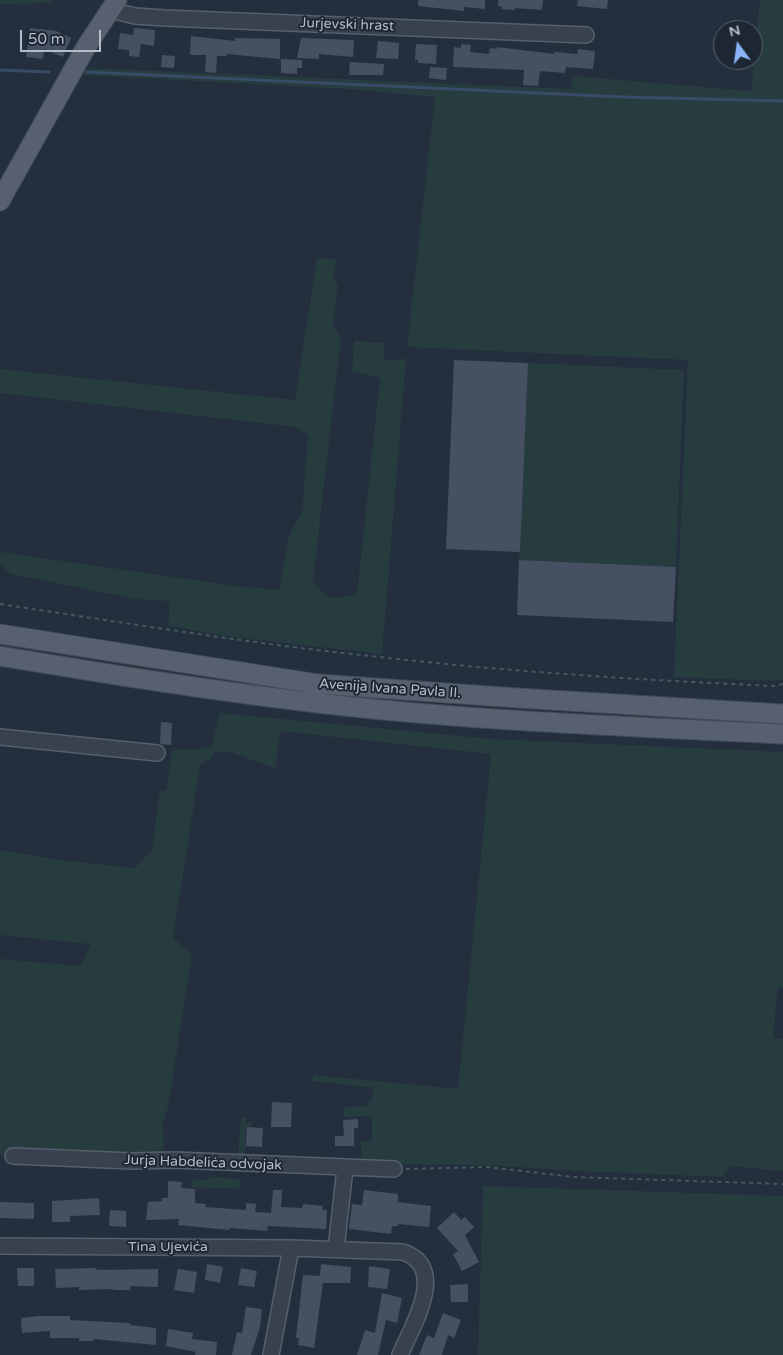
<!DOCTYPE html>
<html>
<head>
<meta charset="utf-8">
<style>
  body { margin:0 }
  #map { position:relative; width:783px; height:1355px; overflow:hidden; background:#242f3e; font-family:"Varela Round",sans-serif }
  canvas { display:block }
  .north { position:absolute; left:713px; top:20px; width:50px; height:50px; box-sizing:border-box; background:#1d2633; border:1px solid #59626f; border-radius:50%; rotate:346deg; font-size:14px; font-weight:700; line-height:20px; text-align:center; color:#b4bcc9 }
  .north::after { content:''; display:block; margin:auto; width:18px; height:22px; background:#8ab4f8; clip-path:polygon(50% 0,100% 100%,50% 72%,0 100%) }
  .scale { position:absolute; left:20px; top:30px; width:81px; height:22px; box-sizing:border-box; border:2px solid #b4bcc9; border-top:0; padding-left:6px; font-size:15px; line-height:18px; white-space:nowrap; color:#b4bcc9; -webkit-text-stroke:4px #1d2633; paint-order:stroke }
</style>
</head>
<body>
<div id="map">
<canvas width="783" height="1355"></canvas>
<div class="north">N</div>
<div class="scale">50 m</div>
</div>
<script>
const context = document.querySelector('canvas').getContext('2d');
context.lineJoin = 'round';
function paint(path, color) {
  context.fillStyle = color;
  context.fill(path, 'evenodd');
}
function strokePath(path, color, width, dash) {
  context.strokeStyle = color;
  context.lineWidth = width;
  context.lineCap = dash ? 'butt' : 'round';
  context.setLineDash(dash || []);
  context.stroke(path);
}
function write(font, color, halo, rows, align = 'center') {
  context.font = font + ' "Varela Round",sans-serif';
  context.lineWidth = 4;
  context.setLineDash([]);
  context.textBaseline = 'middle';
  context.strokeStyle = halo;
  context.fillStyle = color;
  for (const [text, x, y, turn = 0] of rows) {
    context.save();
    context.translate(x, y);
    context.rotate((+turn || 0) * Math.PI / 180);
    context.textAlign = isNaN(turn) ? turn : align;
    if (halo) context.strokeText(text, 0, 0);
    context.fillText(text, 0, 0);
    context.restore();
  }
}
paint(new Path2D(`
  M0,0H53V3L0,4Z
  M760,0H783V679L774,681L674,677L688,360L407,347L435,97L349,89L81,75L84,68L572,89L573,76L751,91Z
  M317,258L336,259L333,277L338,285L333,324L341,338L313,581L328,598L357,595L380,378L352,371L354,341L384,343V360L406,359L382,654L231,637L168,626L170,601L135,599L11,574L0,565V552L237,586L279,590L289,535L302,512L308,435L296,427L0,393V369L295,400Z
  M528,363L684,370L676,567L519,560Z
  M219,713L493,739L783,752V987H778L773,1038L783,1039V1171L730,1166L722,1177L577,1171L489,1165L362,1164L361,1141H372V1116L344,1117V1107L367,1106L369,1101L372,1100L373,1088L313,1081V1075L458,1089L491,754L280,731L275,768L233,753L214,751L211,758L200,765L173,938L192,955L168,1107L163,1122L164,1155L0,1154V959L81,966L90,944L0,935V850L60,860L135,868L152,850L160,790H166L172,750L211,748Z
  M241,1118H246V1122H253L252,1126L246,1127L245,1159H235V1154H238Z
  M210,1177L241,1179L240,1189L192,1187V1179L209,1180Z
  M483,1186L783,1196V1355H478Z`), '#263c3f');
strokePath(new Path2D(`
  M0,70L49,72
  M87,72L623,97L783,101`), '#394c67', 3);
paint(new Path2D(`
  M418,0H485V9L464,7V11L418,6Z
  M498,0H543L542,10L515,8V10L501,9L502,7L498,6Z
  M578,0H608L607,9L577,6Z
  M30,28L56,31L71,38L63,57L44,49L43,59L26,57Z
  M134,28L155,30L154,46L141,44L139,57L129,56V50L118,49L120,33L133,35Z
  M191,36L235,41V38L280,39V59L227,54L226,56H217L216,73L205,72L206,55H190Z
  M301,38L354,40L353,57L319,54V59L297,58Z
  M378,41L399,43L398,59L376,58Z
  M416,44L437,45L436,64L418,63V60H415Z
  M461,44L471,45L470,52L489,54L490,48L497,49V47L554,54V52L577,54L578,49L595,51L593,69L566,67L565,73L540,71L538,86L523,85L524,70L453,67L454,47L461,48Z
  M162,55L175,56L174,68L161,67Z
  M281,59L302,60V68H297V74L281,73Z
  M350,62L384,64L383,75H349Z
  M430,67L447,68L446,80L429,78Z
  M454,360L528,363L520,552L446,549Z
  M519,560L676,567L673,622L517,615Z
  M161,722L172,723L171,745L160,744Z
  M272,1102L292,1103L291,1127H271Z
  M358,1119V1128H354V1146H335V1136H344L343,1120Z
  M247,1127L263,1128L262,1147L246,1146Z
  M168,1181L182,1182L181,1188L195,1189V1203L206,1204L205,1207L246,1210V1203L256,1204L255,1212L271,1213L273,1190H282L281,1207L302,1208L303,1204L323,1206L322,1210H327L326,1229L268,1226L267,1231L230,1228L229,1230L178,1225L179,1219L146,1220L148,1202L162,1201V1198H168Z
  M364,1190L398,1194V1202L431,1206L429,1227L398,1224V1226H392L391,1234L349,1229L352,1204L362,1205Z
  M99,1198L100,1215L70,1216V1222H52V1201Z
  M0,1202L34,1203V1219L0,1218Z
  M110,1210L126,1211V1227L109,1226Z
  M454,1212L461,1220L465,1217L474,1227L465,1235L479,1262L462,1271L453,1254L458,1251L437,1228Z
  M207,1264L223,1267L220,1283L205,1280Z
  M321,1264L351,1267L350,1283H323L314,1348L298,1345L299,1338H296L303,1275L320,1276Z
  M369,1266L390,1269L387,1289L368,1287Z
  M17,1268H34V1286H18Z
  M96,1268L97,1270L158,1269V1287L130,1286V1290H113V1289L79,1290V1287L56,1288L55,1269Z
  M241,1268L257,1271L254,1287L238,1285Z
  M178,1269L197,1272L194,1293L174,1290Z
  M468,1284V1302H451L450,1285Z
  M382,1293L402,1298L397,1323L386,1320L378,1355H357L365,1330L375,1333Z
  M246,1307L262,1309L260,1327L251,1355H232L237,1332L242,1333Z
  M443,1313L461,1320L454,1338L448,1335L442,1355H419L427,1335L434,1338Z
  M39,1316H70V1320L130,1323V1325L156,1328V1345L94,1339V1341H79V1338H50V1331L22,1333L21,1318Z
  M168,1329L193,1333L192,1339L217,1342L216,1355H195L196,1352L166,1346Z`), '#455162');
const minor = new Path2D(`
  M110,10L135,16L165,18L586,35
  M0,737L157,753
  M13,1156L132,1161L175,1160L394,1169
  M0,1246L291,1248L403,1252C449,1268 412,1326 400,1355
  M336,1249L345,1168
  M271,1355L291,1248`);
const major = new Path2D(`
  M0,201L86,47L117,0
  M0,634L318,684L518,698L783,714
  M0,656C103,673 206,690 309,702C466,721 625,726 783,734`);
strokePath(minor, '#565f6c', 18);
strokePath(major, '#414a57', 21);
strokePath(new Path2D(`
  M0,604C126,623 253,644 380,657C511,672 643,680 774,686L783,684
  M406,1169L487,1167L574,1177L783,1184`), '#44595c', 2, [4, 4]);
strokePath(minor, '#38414e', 15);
strokePath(major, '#56606e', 19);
write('14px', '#b4bcc9', '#1d2633', [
  ["Jurjevski hrast",347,25,2],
  ["Avenija Ivana Pavla II.",390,689,4],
  ["Jurja Habdelića odvojak",203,1163,2],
  ["Tina Ujevića",168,1247]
]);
</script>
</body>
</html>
